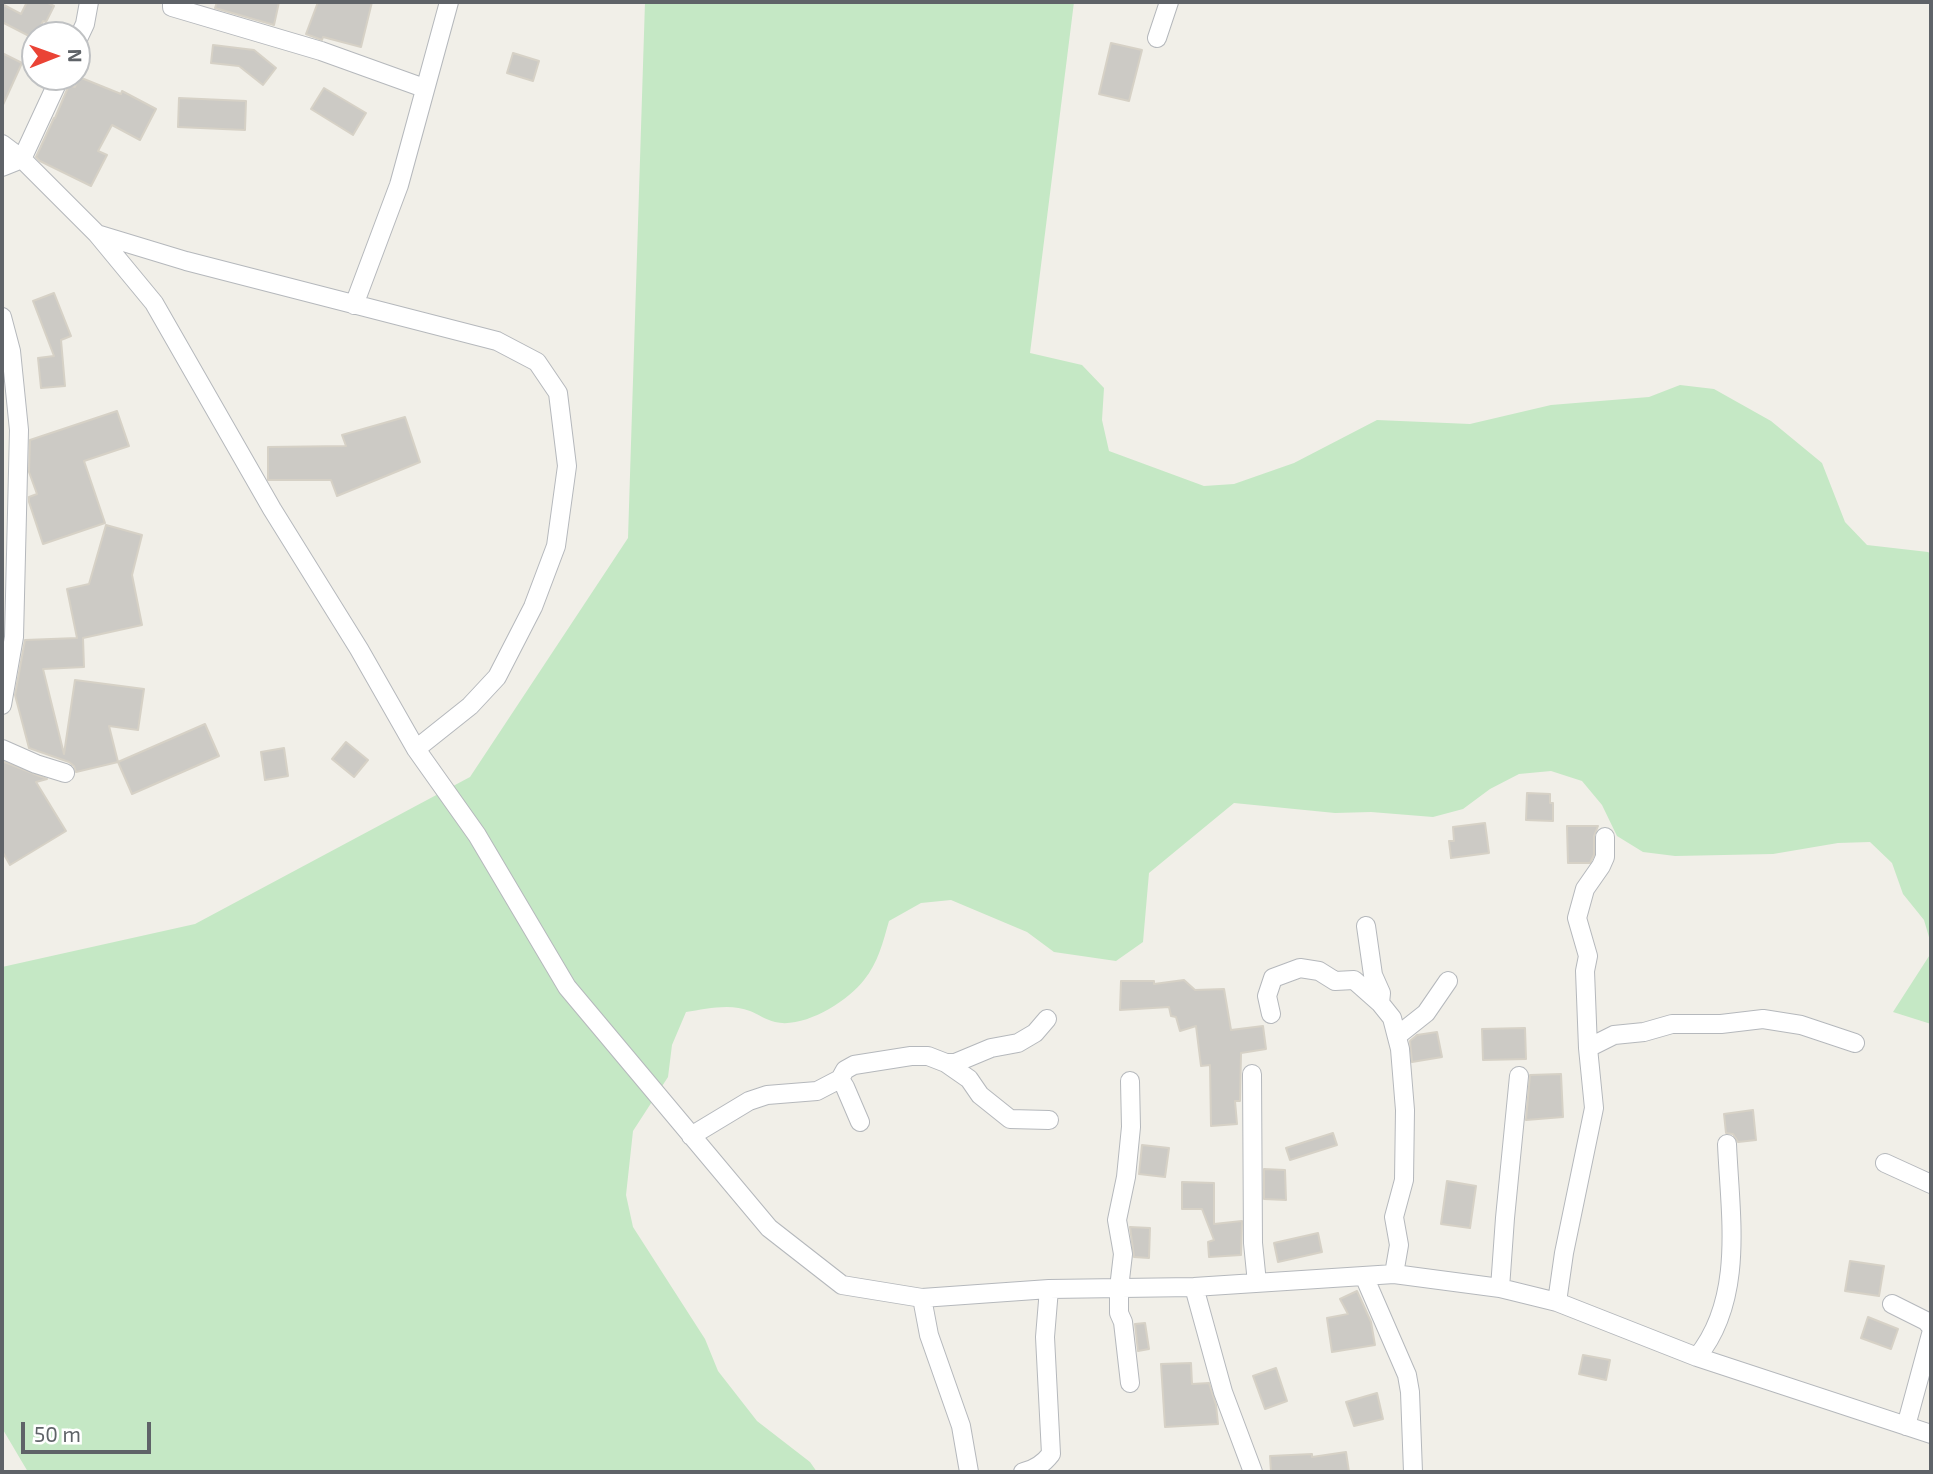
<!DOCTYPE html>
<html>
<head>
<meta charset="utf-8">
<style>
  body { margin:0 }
  #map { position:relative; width:1933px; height:1474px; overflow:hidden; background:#f1efe8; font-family:"Exo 2",sans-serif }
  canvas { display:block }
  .frame { position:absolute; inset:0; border:4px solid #5f6368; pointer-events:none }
  .north { position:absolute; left:21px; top:21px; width:70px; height:70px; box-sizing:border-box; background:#fff; border:2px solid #bfc1c3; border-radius:50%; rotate:89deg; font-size:19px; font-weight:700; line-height:28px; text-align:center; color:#5f6368 }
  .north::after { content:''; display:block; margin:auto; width:24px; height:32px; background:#ea4335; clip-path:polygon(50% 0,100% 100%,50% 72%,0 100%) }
  .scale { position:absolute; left:21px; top:1422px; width:130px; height:32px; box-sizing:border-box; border:4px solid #5f6368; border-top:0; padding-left:9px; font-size:21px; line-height:24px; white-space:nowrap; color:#5f6368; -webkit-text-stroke:5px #fff; paint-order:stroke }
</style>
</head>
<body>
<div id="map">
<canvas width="1933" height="1474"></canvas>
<div class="frame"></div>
<div class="north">N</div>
<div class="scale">50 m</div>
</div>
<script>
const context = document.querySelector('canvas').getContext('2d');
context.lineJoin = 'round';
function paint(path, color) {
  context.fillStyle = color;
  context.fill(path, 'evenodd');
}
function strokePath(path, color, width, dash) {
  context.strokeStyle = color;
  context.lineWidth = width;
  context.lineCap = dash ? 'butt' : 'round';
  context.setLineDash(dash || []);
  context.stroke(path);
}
paint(new Path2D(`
  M645,2H1074L1030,353L1082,365L1104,388L1102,420L1109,451L1204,486L1234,484L1294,463L1377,420L1470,424L1551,405L1649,397L1680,385L1714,389L1771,421L1822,463L1845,522L1867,545L1928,552L1931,554V944L1924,920L1903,894L1892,863L1870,842L1838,843L1773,854L1675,856L1643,852L1617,836L1602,805L1582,781L1551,771L1519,774L1490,789L1463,809L1433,817L1371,812L1335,813L1234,803L1149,873L1143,942L1116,961L1054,952L1027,932L951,900L921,903L889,921C883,942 878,963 864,980C847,1002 803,1029 775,1022C766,1020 758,1014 750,1011C730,1003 706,1009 686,1012L672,1045L668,1077L633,1131L626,1195L633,1227L705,1339L718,1371L757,1421L810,1462L817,1472H28L2,1428V967L195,924L470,777L628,538Z
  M1931,953V1024L1893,1012Z`), '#c5e8c5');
const building = new Path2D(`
  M27,2H46L54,6L46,22L43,21L37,35H35V39L2,22V4L21,14Z
  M217,2H279L274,25L215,8Z
  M318,2H372L361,47L323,37L322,40L306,34Z
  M1111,43L1142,50L1129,101L1099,94Z
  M213,45L254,50L276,68L263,85L239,66L211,63Z
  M2,53L22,63L2,107Z
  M513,53L539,61L533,81L507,73Z
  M79,77L121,94L122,91L156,109L140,140L112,125L98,151L107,155L91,186L40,161L36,157L54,118H55L69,85L75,87Z
  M324,88L366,113L353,135L311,109Z
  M179,98L246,101L245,130L178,127Z
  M54,293L71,336L61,340L65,386L41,388L38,358L54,356L33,301Z
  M117,411L129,446L84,461L105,523L43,544L29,502V497L37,494L29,472L30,440Z
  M405,417L420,462L337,496L331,480H268V447L346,446L342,435Z
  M106,525L142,535L132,575L142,625L83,638L84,667L43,669L64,754L75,680L144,689L138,730L109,726L118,762L76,772L74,766L69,762L29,748L15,695L25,640L77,638L67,589L89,584Z
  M205,724L219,756L132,794L118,762Z
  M346,742L368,760L354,777L332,759Z
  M284,748L288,776L265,780L261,752Z
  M2,761L47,779L36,782L66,831L10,865L2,851Z
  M1527,793L1550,794V803H1553V821L1526,820Z
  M1485,823L1489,853L1451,858L1449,841H1454L1453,827Z
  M1567,826H1598L1594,836V855L1590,863H1568Z
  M1184,980L1195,990L1224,989L1231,1030L1263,1026L1266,1049L1241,1053L1240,1101H1235L1237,1124L1211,1126L1210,1065L1201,1066L1196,1026L1180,1031L1176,1017L1171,1016L1169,1007L1120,1010L1121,981H1154V984Z
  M1525,1028L1526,1059L1483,1060L1482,1029Z
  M1437,1032L1442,1057L1412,1062L1410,1041L1417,1035Z
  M1561,1074L1563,1117L1526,1120L1530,1075Z
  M1753,1110L1756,1140L1738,1142L1733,1134L1726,1133L1724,1114Z
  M1333,1133L1337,1145L1290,1160L1286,1148Z
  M1142,1145L1169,1148L1165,1177L1139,1174Z
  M1264,1169L1285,1170L1286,1200L1264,1199Z
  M1447,1181L1476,1186L1470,1228L1441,1224Z
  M1182,1182L1214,1183V1224L1242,1221L1241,1255L1209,1257L1208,1242L1214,1240L1202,1209H1182Z
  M1130,1227L1150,1228L1149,1258L1134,1257Z
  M1318,1233L1322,1252L1278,1262L1274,1243Z
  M1850,1261L1884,1266L1879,1296L1845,1291Z
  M1357,1291L1371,1322L1375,1345L1332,1352L1327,1318L1348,1314L1340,1299Z
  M1868,1317L1898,1329L1891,1349L1861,1338Z
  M1145,1323L1149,1349L1138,1351L1135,1324Z
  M1583,1355L1610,1360L1606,1380L1579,1374Z
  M1191,1363L1192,1384L1209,1383L1216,1405L1218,1424L1165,1427L1161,1364Z
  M1276,1368L1287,1401L1265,1409L1253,1376Z
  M1377,1393L1383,1419L1354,1426L1346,1402Z
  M1346,1452L1349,1472H1271L1270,1456L1312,1454V1457Z`);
paint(building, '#cccac5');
strokePath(building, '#d6d1c6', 2);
const minor = new Path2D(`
  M172,2V7L321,51L424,88
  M1157,38L1169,2
  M77,41L85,24L89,2
  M2,144L22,159L97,234L154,303L272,509L359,649L416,749L477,835L567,987L769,1228L842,1285L922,1298L1049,1289L1194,1287L1394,1274L1500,1288L1557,1302L1697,1357L1931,1434
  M2,167L22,159L60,77
  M97,234L186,261L497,341L537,362L558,393L567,466L556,546L533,607L497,677L470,706L416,749
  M354,305L399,185L449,2
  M2,317L11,351L19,430L14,637L2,705
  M2,749L36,764L65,773
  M1366,926L1373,975L1381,993L1380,1003
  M1271,1014L1267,996L1273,978L1300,968L1319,971L1335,981L1354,980L1380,1003L1392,1018L1400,1049L1405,1110L1404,1180L1394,1217L1399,1245L1394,1274
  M1397,1036L1426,1013L1448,981
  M1588,1048L1614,1035L1644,1032L1672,1024H1721L1763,1019L1801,1025L1855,1043
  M946,1063L969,1079L980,1095L1010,1119L1049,1120
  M1252,1074L1253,1243L1257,1283
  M840,1079L845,1087L860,1122
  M1130,1081L1131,1127L1126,1177L1117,1220L1123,1254L1119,1288V1313L1123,1322L1130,1383
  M691,1136L749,1101L767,1095L817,1091L840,1079L845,1070L854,1065L911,1056H928L946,1063H955L991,1048L1018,1043L1035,1033L1047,1019
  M1885,1163L1931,1184
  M1364,1276L1407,1375L1410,1392L1413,1472
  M1194,1287L1223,1392L1253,1472
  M1500,1288L1505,1218L1519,1076
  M922,1298L929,1335L961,1426L969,1472
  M1557,1302L1564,1253L1594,1108L1588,1048L1585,971L1588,956L1577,918L1585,889L1601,866L1605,857V837
  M1892,1304L1926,1321L1931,1327
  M1697,1357C1745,1298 1730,1215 1727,1144
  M1906,1426L1931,1334
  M1023,1472C1034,1470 1044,1463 1051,1454L1045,1337L1049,1289`);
strokePath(minor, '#b5b8bc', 20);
strokePath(minor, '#fff', 18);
</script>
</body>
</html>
